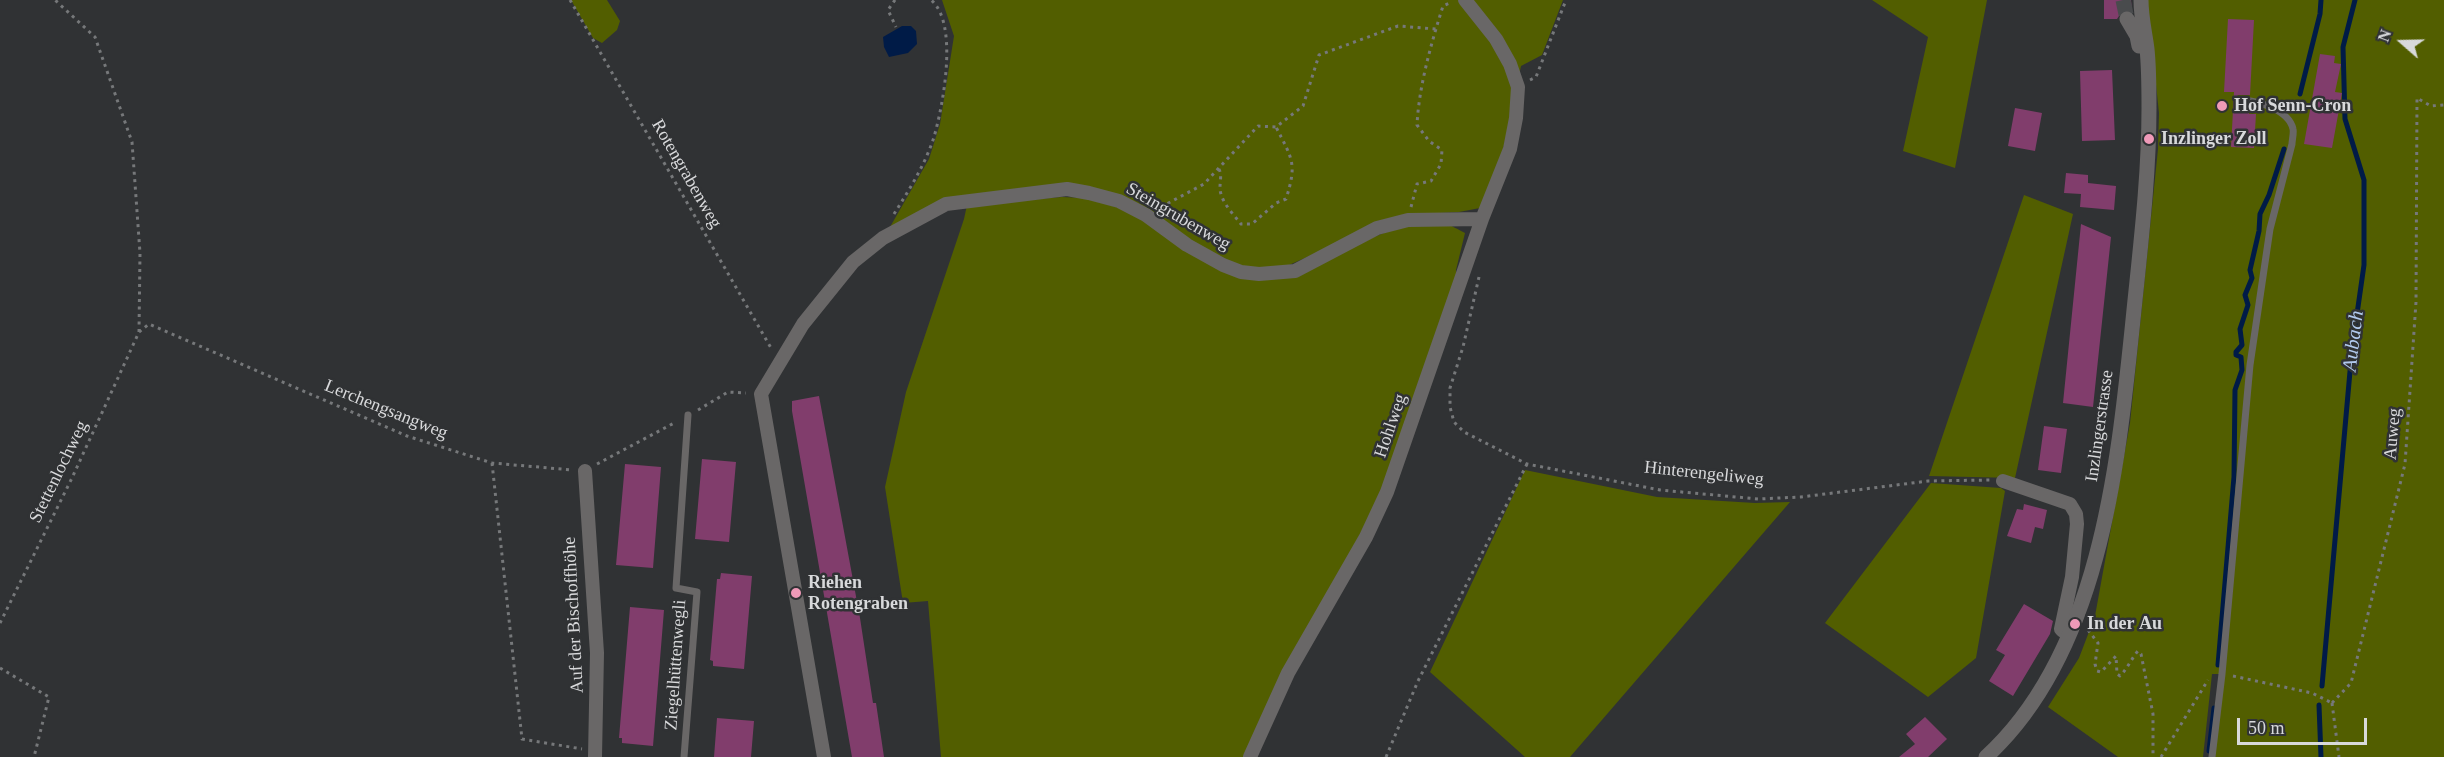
<!DOCTYPE html>
<html>
<head>
<meta charset="utf-8">
<style>
  body { margin:0 }
  #map { position:relative; width:2444px; height:757px; overflow:hidden; background:#303234; font-family:"Times New Roman",serif }
  canvas { display:block }
  .north { position:absolute; left:2372px; top:12px; width:60px; height:60px; -webkit-text-stroke:4px #303234; paint-order:stroke; rotate:290deg; font-size:16px; font-weight:700; line-height:24px; text-align:center; color:#d8d9db }
  .north::after { content:''; display:block; margin:auto; width:21px; height:27px; background:#d8d9db; clip-path:polygon(50% 0,100% 100%,50% 72%,0 100%) }
  .scale { position:absolute; left:2237px; top:718px; width:130px; height:27px; box-sizing:border-box; border:3px solid #d8d9db; border-top:0; padding-left:8px; font-size:18px; line-height:21px; white-space:nowrap; color:#d8d9db; -webkit-text-stroke:4px #303234; paint-order:stroke }
</style>
</head>
<body>
<div id="map">
<canvas width="2444" height="757"></canvas>
<div class="north">N</div>
<div class="scale">50 m</div>
</div>
<script>
const context = document.querySelector('canvas').getContext('2d');
context.lineJoin = 'round';
function paint(path, color) {
  context.fillStyle = color;
  context.fill(path, 'evenodd');
}
function strokePath(path, color, width, dash) {
  context.strokeStyle = color;
  context.lineWidth = width;
  context.lineCap = dash ? 'butt' : 'round';
  context.setLineDash(dash || []);
  context.stroke(path);
}
function write(font, color, halo, rows, align = 'center') {
  context.font = font + ' "Times New Roman",serif';
  context.lineWidth = 5;
  context.setLineDash([]);
  context.textBaseline = 'middle';
  context.strokeStyle = halo;
  context.fillStyle = color;
  for (const [text, x, y, turn = 0] of rows) {
    context.save();
    context.translate(x, y);
    context.rotate((+turn || 0) * Math.PI / 180);
    context.textAlign = isNaN(turn) ? turn : align;
    if (halo) context.strokeText(text, 0, 0);
    context.fillText(text, 0, 0);
    context.restore();
  }
}
paint(new Path2D(`
  M571,0H607L620,21L617,30L602,43L593,38Z
  M942,0H1563L1542,55L1521,66L1503,150L1480,208L1459,212L1402,215L1289,265L1262,270L1236,266L1101,191L949,198L890,227L929,159L940,124L954,36Z
  M1872,0H1987L1955,168L1903,151L1928,37Z
  M2147,0H2444V757H2212L2222,674H2212L2203,757H2118L2048,707L2079,658L2095,616L2130,423L2158,149L2159,113Z
  M2024,195L2073,214L2015,478L1929,476Z
  M1062,197L1084,198L1120,208L1257,280C1319,280 1365,226 1426,224C1432,223 1439,222 1444,223C1451,225 1459,230 1465,233L1456,270L1457,280L1383,489L1247,757H941L928,601L903,603L885,487L906,392L964,219L967,205Z
  M1525,470L1657,497L1755,503L1790,502L1570,757H1525L1430,672Z
  M1931,483L2001,488L2005,491L1976,658L1928,697L1825,623Z`), '#525e00');
paint(new Path2D(`
  M902,26H911L916,31L917,44L908,53L889,57L884,47L883,37Z`), '#001b47');
strokePath(new Path2D(`
  M2300,94L2320,14L2321,0
  M2218,665L2234,477L2235,390L2242,370L2241,357L2236,355V352L2242,345L2240,329L2248,305L2245,295L2252,278L2250,270L2259,231L2260,214L2269,195L2284,149
  M2322,686L2352,349L2364,265V180L2345,119L2343,47L2355,0
  M2319,705L2321,757
  M2209,751L2214,708`), '#001b47', 5);
paint(new Path2D(`
  M2104,0H2131L2132,11L2123,10L2117,19H2104Z
  M2228,19L2254,20L2250,95H2238L2234,100L2237,105L2250,107L2249,114H2256L2254,148L2231,147L2234,92H2224Z
  M2320,54L2335,56L2334,63L2341,64L2335,92L2342,93L2332,148L2304,144Z
  M2112,70L2115,140L2082,141L2080,71Z
  M2015,108L2042,113L2035,151L2008,146Z
  M2066,173L2088,175V183L2116,186L2114,210L2080,207L2081,194L2064,193Z
  M2081,224L2111,237L2093,407L2063,403Z
  M819,396L860,618L873,703H876L884,757H852L792,411V401Z
  M2044,426L2067,429L2061,473L2038,470Z
  M702,459L736,462L729,542L695,539Z
  M625,464L661,467L653,568L616,565Z
  M2024,504L2047,510L2043,529L2035,527L2031,543L2007,536L2017,509L2023,510Z
  M721,573L752,576L744,669L713,666V661L710,660L717,579H720Z
  M2024,604L2053,621L2050,634L2013,696L1989,681L2005,655L1996,650Z
  M630,607L664,610L653,746L622,743V738H619Z
  M1925,717L1947,739L1928,757H1899L1915,744L1906,734Z
  M717,718L754,721L751,757H714Z`), '#813d6c');
strokePath(new Path2D(`
  M2123,0L2127,19`), '#494b4d', 15, [15, 8]);
strokePath(new Path2D(`
  M570,0L771,348
  M895,0L888,10L896,27
  M1530,80L1536,77L1566,0
  M1219,169C1223,178 1218,185 1221,194C1224,205 1234,215 1241,224H1252L1276,203L1286,199C1297,164 1293,160 1276,127
  M1161,207L1204,184L1258,126L1276,127L1303,106L1319,55L1398,26L1436,29
  M1411,207L1417,184L1431,181L1441,164L1442,150L1429,141L1417,125C1419,86 1431,44 1443,6L1450,3
  M894,214C909,190 925,165 934,137C943,106 959,23 931,0
  M1479,277L1463,347L1450,388V407L1454,422L1464,432L1527,464L1660,490L1758,499L1801,497L1928,481L1990,480
  M139,332L149,324L407,436L492,463L572,470
  M698,410L728,392L746,393
  M492,463L522,739L582,749
  M597,464L676,422
  M0,623L72,478L139,332L140,253L132,142L95,37L55,0
  M2088,630L2098,643L2095,664L2097,671L2101,672L2116,656L2117,674L2120,676C2128,668 2131,659 2138,651L2141,654L2153,714V757
  M0,668L49,697L34,757
  M2233,676L2312,693L2332,703
  M2332,703L2351,683L2405,464L2416,302L2417,98L2431,106L2444,105
  M2332,703L2339,757
  M1386,757L1418,681L1527,464
  M2161,757L2208,680`), '#76787a', 3, [3, 4.5]);
strokePath(new Path2D(`
  M684,757L697,592L676,588L688,415
  M2212,757L2222,674L2250,365L2270,229L2292,144C2292,140 2294,133 2293,129C2289,110 2257,100 2240,100`), '#696767', 7);
strokePath(new Path2D(`
  M585,471L597,653L595,757
  M2003,481L2070,504L2076,514L2077,524L2072,577L2061,629L2063,631
  M824,757L761,394L803,324L853,262L883,238L946,204L1067,189L1089,193L1119,201L1146,215L1187,245L1223,265L1241,272L1259,274L1295,271L1377,228L1408,220L1482,219
  M1250,757L1288,673L1366,537L1387,492L1482,219L1510,149L1516,118L1518,87L1510,64L1496,39L1465,0`), '#696767', 14);
strokePath(new Path2D(`
  M2127,19L2137,36L2139,46
  M1986,757C2100,653 2118,466 2133,320C2140,250 2149,179 2149,108C2149,89 2149,68 2147,49C2145,33 2141,17 2141,0`), '#696767', 15);
for (const [x, y, r, color] of [
  [2222,106,6,"#ef9ab8"],
  [2149,139,6,"#ef9ab8"],
  [796,593,6,"#ef9ab8"],
  [2075,624,6,"#ef9ab8"]
]) {
  const dot = new Path2D();
  dot.arc(x, y, r, 0, 2 * Math.PI);
  context.fillStyle = color;
  context.fill(dot);
  strokePath(dot, '#303234', 2);
}
write('bold 18px', '#d8d9db', '#303234', [
  ["Hof Senn-Cron",2234,106],
  ["Inzlinger Zoll",2161,139],
  ["Riehen",808,583],
  ["Rotengraben",808,604],
  ["In der Au",2087,624]
], 'left');
write('18px', '#d8d9db', '#303234', [
  ["Rotengrabenweg",686,174,60],
  ["Steingrubenweg",1178,217,30],
  ["Lerchengsangweg",386,410,22],
  ["Hohlweg",1391,426,-71],
  ["Inzlingerstrasse",2100,426,-82],
  ["Auweg",2393,434,-85],
  ["Stettenlochweg",59,472,-64],
  ["Hinterengeliweg",1704,474,6],
  ["Auf der Bischoffhöhe",574,615,-93],
  ["Ziegelhüttenwegli",676,665,-86]
]);
write('italic 20px', '#b1c9ed', '#303234', [
  ["Aubach",2354,341,-83]
]);
</script>
</body>
</html>
